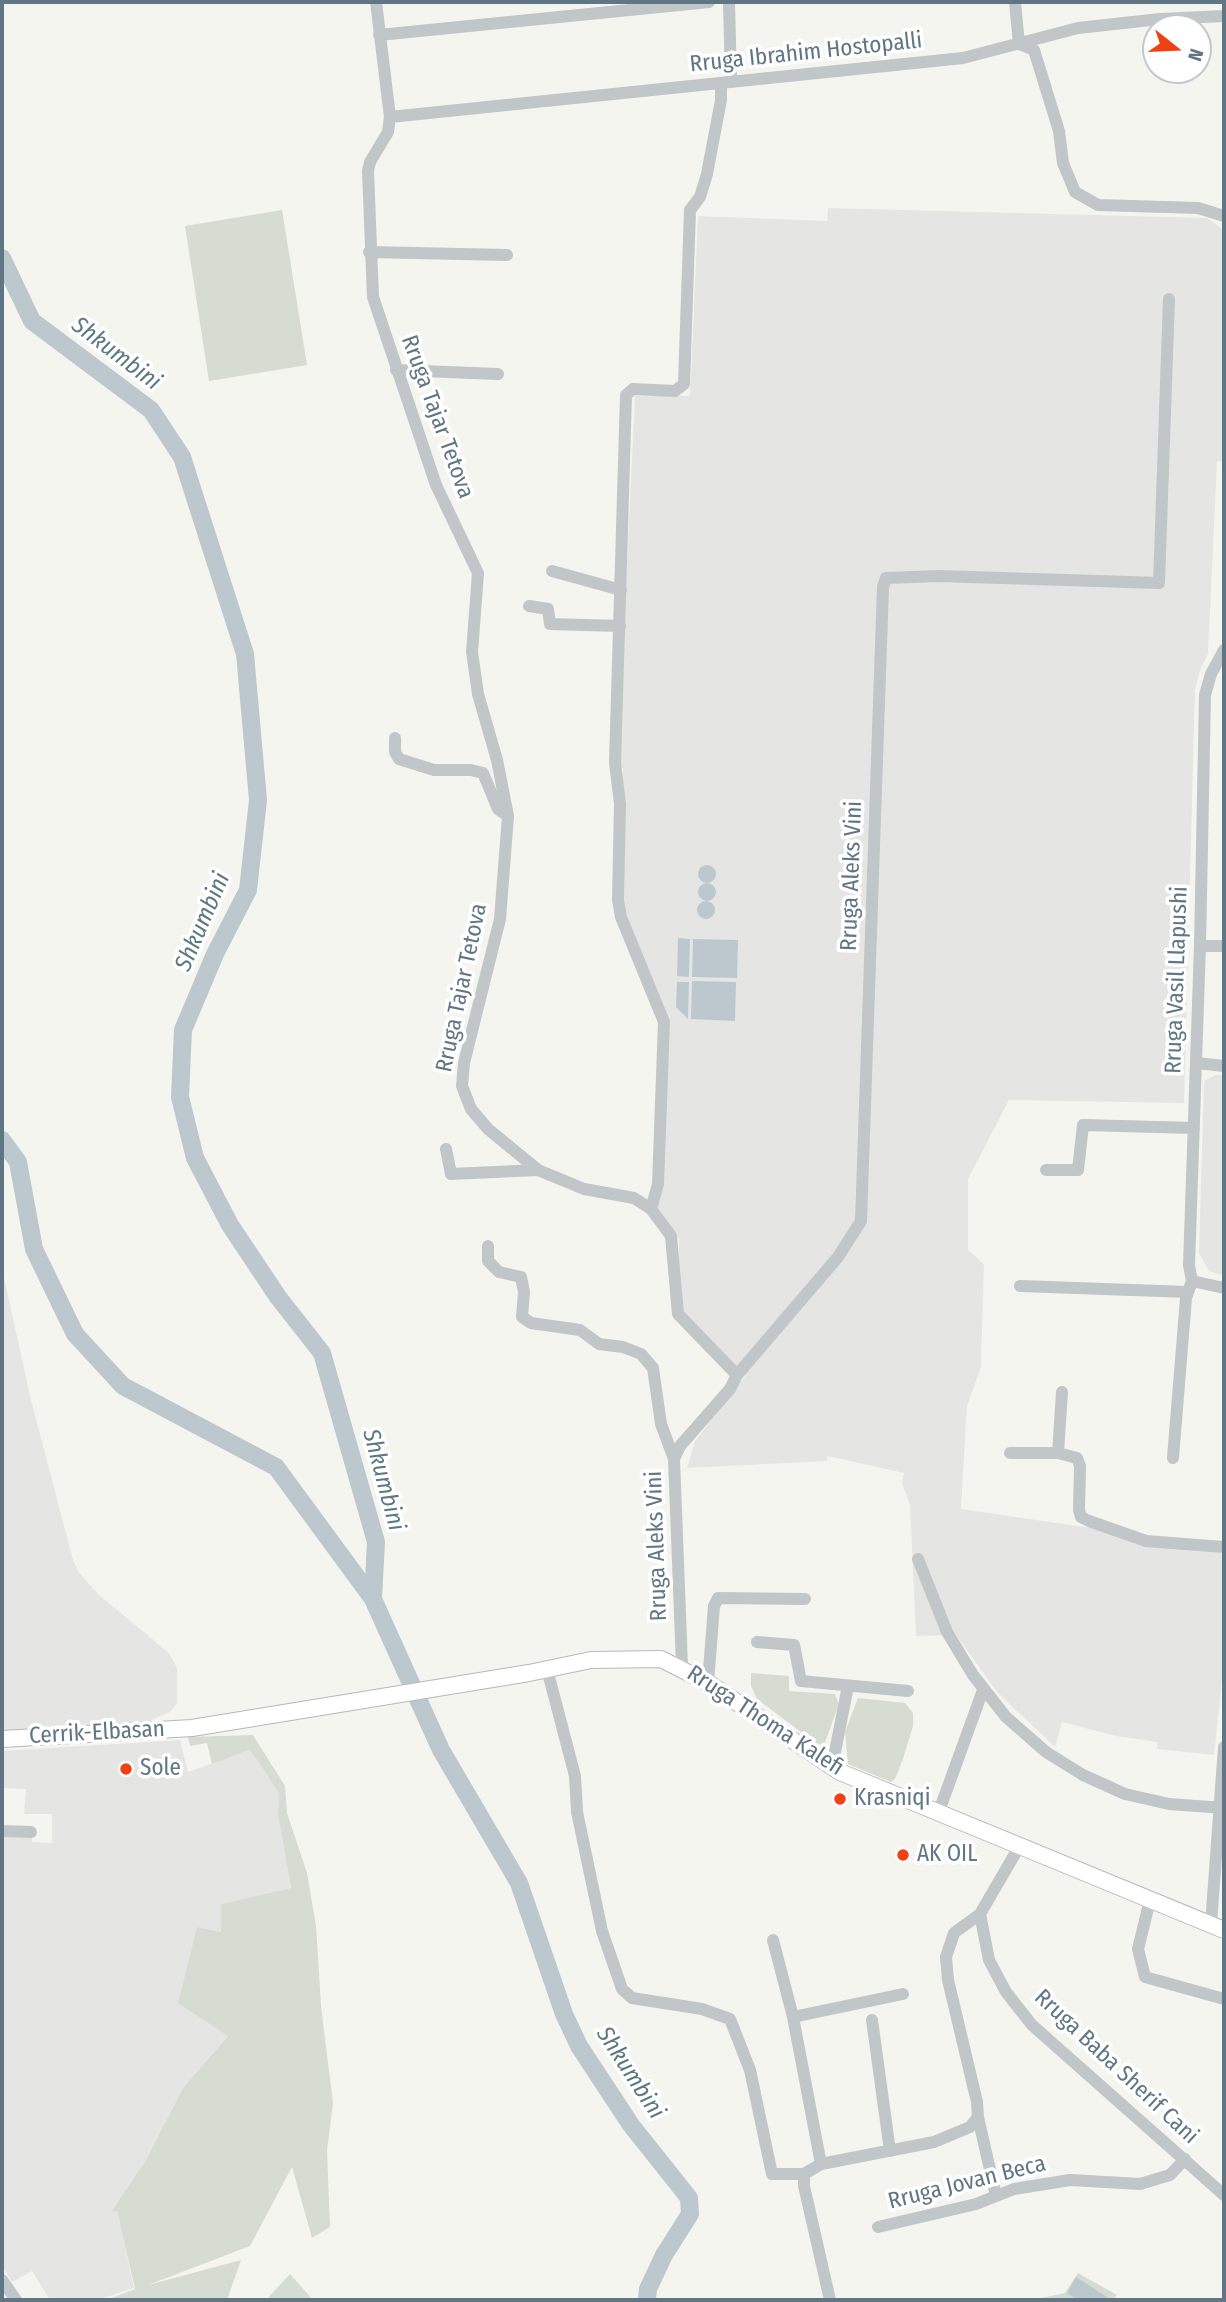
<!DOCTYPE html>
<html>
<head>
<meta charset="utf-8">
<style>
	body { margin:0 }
	#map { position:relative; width:1226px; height:2302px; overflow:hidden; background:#f5f5f0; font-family:"Fira Sans Condensed",sans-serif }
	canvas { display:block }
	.frame { position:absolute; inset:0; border:4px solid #617684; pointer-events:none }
	.north { position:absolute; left:1142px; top:14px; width:70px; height:70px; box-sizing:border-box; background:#fff; border:2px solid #c0c8ce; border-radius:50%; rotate:108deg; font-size:19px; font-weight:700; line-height:28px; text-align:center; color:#617684 }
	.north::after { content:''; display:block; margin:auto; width:24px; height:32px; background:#f14014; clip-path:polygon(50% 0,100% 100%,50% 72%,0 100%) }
</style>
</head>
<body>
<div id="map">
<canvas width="1226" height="2302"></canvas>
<div class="frame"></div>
<div class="north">N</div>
</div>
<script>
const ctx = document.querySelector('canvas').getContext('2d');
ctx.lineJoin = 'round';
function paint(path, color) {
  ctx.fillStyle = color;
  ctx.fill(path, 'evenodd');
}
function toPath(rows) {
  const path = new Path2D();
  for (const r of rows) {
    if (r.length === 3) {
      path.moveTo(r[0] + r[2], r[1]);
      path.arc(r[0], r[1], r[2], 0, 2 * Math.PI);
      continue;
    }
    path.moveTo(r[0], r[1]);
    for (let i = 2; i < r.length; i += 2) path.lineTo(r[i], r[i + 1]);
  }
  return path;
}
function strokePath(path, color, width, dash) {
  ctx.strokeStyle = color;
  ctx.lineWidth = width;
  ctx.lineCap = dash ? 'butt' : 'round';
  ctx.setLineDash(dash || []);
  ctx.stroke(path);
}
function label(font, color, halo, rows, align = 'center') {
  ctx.font = font + ' "Fira Sans Condensed",sans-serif';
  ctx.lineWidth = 7;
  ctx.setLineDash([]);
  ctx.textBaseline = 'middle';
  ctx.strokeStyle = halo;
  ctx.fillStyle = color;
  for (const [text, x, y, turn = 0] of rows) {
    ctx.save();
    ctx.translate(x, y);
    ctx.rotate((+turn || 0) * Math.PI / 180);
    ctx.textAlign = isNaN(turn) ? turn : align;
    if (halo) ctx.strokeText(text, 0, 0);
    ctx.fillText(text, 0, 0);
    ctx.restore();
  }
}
paint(toPath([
	[828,208,1207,218,1224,230,1224,462,1217,461,1208,654,1200,670,1195,690,1184,1103,1009,1100,968,1179,968,1250,984,1264,981,1367,967,1406,961,1509,1098,1529,1134,1540,1134,1544,1224,1553,1224,1663,1214,1755,1157,1749,1157,1742,1116,1736,1062,1722,1055,1747,997,1692,956,1635,916,1636,910,1505,902,1483,904,1473,828,1456,827,1461,687,1468,695,1441,746,1375,679,1312,679,1239,657,1212,665,1024,620,911,623,768,617,767,635,396,690,396,698,216,827,221],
	[1215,1075,1224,1075,1224,1276,1209,1271,1199,1253,1204,1081],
	[2,1268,30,1396,73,1560,80,1574,98,1594,169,1653,177,1668,177,1703,170,1712,138,1726,2,1730],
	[180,1740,188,1772,249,1750,258,1761,279,1794,278,1814,291,1888,221,1904,221,1932,197,1927,228,2036,183,2088,146,2160,112,2211,117,2211,134,2288,98,2300,50,2300,32,2271,12,2282,2,2266,2,1837,32,1838,32,1842,52,1843,52,1814,24,1814,26,1789,2,1788,2,1751]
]), '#e5e6e4');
paint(toPath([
	[282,210,307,365,209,381,185,226],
	[751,1673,789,1676,789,1691,835,1694,839,1704,824,1745,817,1744,757,1699,751,1686],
	[858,1698,905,1703,913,1713,913,1726,903,1759,895,1779,891,1782,848,1764,845,1732],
	[253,1735,285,1786,287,1813,307,1873,316,1926,321,2006,333,2103,327,2150,330,2227,312,2238,292,2167,250,2246,148,2285,241,2260,227,2300,106,2300,135,2289,117,2211,111,2212,146,2160,183,2088,228,2036,178,2003,197,1927,221,1932,221,1904,291,1888,278,1814,279,1794,258,1761,249,1750,212,1764,207,1743,190,1746,188,1737],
	[1078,2273,1117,2295,1113,2300,1032,2300,1065,2293],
	[290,2274,313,2300,266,2300]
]), '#d6dcd1');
paint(toPath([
	[707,874,9],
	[707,892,9],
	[706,910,9],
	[678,938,690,939,689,977,677,976],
	[693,939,738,940,737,978,692,977],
	[692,981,736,982,735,1021,691,1019],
	[677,982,689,982,688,1019,676,1007],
	[1076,2277,1107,2297,1105,2300,1078,2300,1067,2293]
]), '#bcc8cd');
strokePath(toPath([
	[648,2289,653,2300]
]), '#bcc8cd', 2.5);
strokePath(toPath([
	[2,258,32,321,151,410,182,457,245,654,258,800,248,890,215,954,183,1030,180,1097,195,1158,230,1225,278,1297,322,1353,376,1542,373,1599],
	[2,1140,18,1162,34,1249,75,1334,123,1386,276,1467,373,1599,441,1750,519,1883,564,2014,579,2046,631,2125,689,2198,690,2214,664,2255,648,2289,647,2300]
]), '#bcc8cd', 18);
const major = toPath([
	[2,1739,192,1728,529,1673,591,1660,661,1659,708,1683,840,1772,1224,1930]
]);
strokePath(major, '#b4b9bc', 18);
strokePath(toPath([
	[376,2,390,117,388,132,370,162,368,171,373,297,436,485,478,573,472,652,478,694,497,760,508,816,500,919,464,1063,462,1086,471,1109,488,1129,538,1170,584,1189,634,1198,651,1209,671,1236,678,1314,737,1375],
	[729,2,731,82],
	[1015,2,1019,44,1034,50,1059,131,1063,163,1075,192,1098,205,1198,208,1224,216],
	[379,35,709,2],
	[390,117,963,58,1078,28,1160,19,1224,16],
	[369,252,507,255],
	[396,370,498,374],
	[552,571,621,590],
	[529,606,548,609,550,624,620,626],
	[1224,650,1211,674,1205,695,1200,946,1189,1265,1192,1281,1224,1288],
	[395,738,395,752,399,759,434,770,471,770,483,773,498,809,508,816],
	[1200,946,1224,946],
	[1197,1063,1224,1066],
	[446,1149,451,1174,538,1170],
	[1046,1170,1078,1170,1083,1125,1194,1128],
	[651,1209,658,1184,664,1022,621,917,618,900,620,804,615,763,626,395,633,389,675,391,684,384,690,210,700,197,707,174,721,100,721,83],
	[488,1246,488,1261,499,1272,521,1277,524,1292,522,1317,531,1323,580,1330,599,1344,623,1347,641,1354,653,1368,661,1424,674,1459],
	[1020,1286,1188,1292],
	[1010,1453,1058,1453,1077,1458,1080,1466,1079,1510,1081,1517,1089,1521,1146,1541,1224,1547],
	[1058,1453,1062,1392],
	[1173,1458,1186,1298,1192,1281],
	[918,1559,947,1632,973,1675,1006,1717,1046,1752,1083,1775,1125,1794,1169,1804,1224,1808],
	[757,1642,794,1645,801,1681,908,1691],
	[682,1666,674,1459,680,1446,730,1389,737,1375,838,1257,861,1221,883,587,886,578,939,576,1159,583,1169,299],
	[547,1669,575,1776,577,1812,602,1931,622,1989,632,1998,702,2009,730,2019,750,2070,772,2174,804,2174,821,2164,934,2142,970,2127,978,2117,977,2102,948,1980,946,1957,954,1933,980,1914],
	[708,1683,714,1606,718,1598,805,1599],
	[832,1767,848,1686],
	[938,1814,983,1690],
	[2,1831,31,1832],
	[1019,1847,980,1914,989,1960,1006,1992,1032,2025,1224,2195],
	[1150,1900,1138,1949,1145,1977,1224,1999],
	[1211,1924,1224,1747],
	[773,1940,793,2017,821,2164],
	[793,2017,903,1994],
	[872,2020,890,2151],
	[978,2117,996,2196],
	[804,2174,804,2186,830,2300],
	[878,2227,976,2204,1014,2189,1070,2180,1140,2184,1170,2175,1185,2159],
	[2,2280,16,2300]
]), '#c1c6c9', 12);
strokePath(major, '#fff', 16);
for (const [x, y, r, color] of [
	[126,1769,7,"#f14014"],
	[840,1799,7,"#f14014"],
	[903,1855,7,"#f14014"]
]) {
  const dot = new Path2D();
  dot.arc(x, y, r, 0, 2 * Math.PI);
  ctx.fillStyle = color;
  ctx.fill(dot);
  strokePath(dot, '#fff', 2.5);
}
label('23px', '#617684', '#fff', [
	["Rruga Ibrahim Hostopalli",806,53,-6],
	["Rruga Tajar Tetova",437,417,70],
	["Rruga Aleks Vini",852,876,-88],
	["Rruga Vasil Llapushi",1177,980,-88],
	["Rruga Tajar Tetova",462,988,-78],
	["Rruga Aleks Vini",657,1546,-92],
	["Rruga Thoma Kalefi",765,1721,33],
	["Cerrik-Elbasan",97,1733,-3],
	["Rruga Baba Sherif Cani",1116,2067,43],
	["Rruga Jovan Beca",967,2183,-14]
]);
label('23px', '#617684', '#fff', [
	["Sole",140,1769],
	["Krasniqi",854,1799],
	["AK OIL",917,1855]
], 'left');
label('italic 24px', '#5c7982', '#fff', [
	["Shkumbini",116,354,37],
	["Shkumbini",203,922,-67],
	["Shkumbini",383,1480,75],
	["Shkumbini",630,2073,57]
]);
</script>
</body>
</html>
